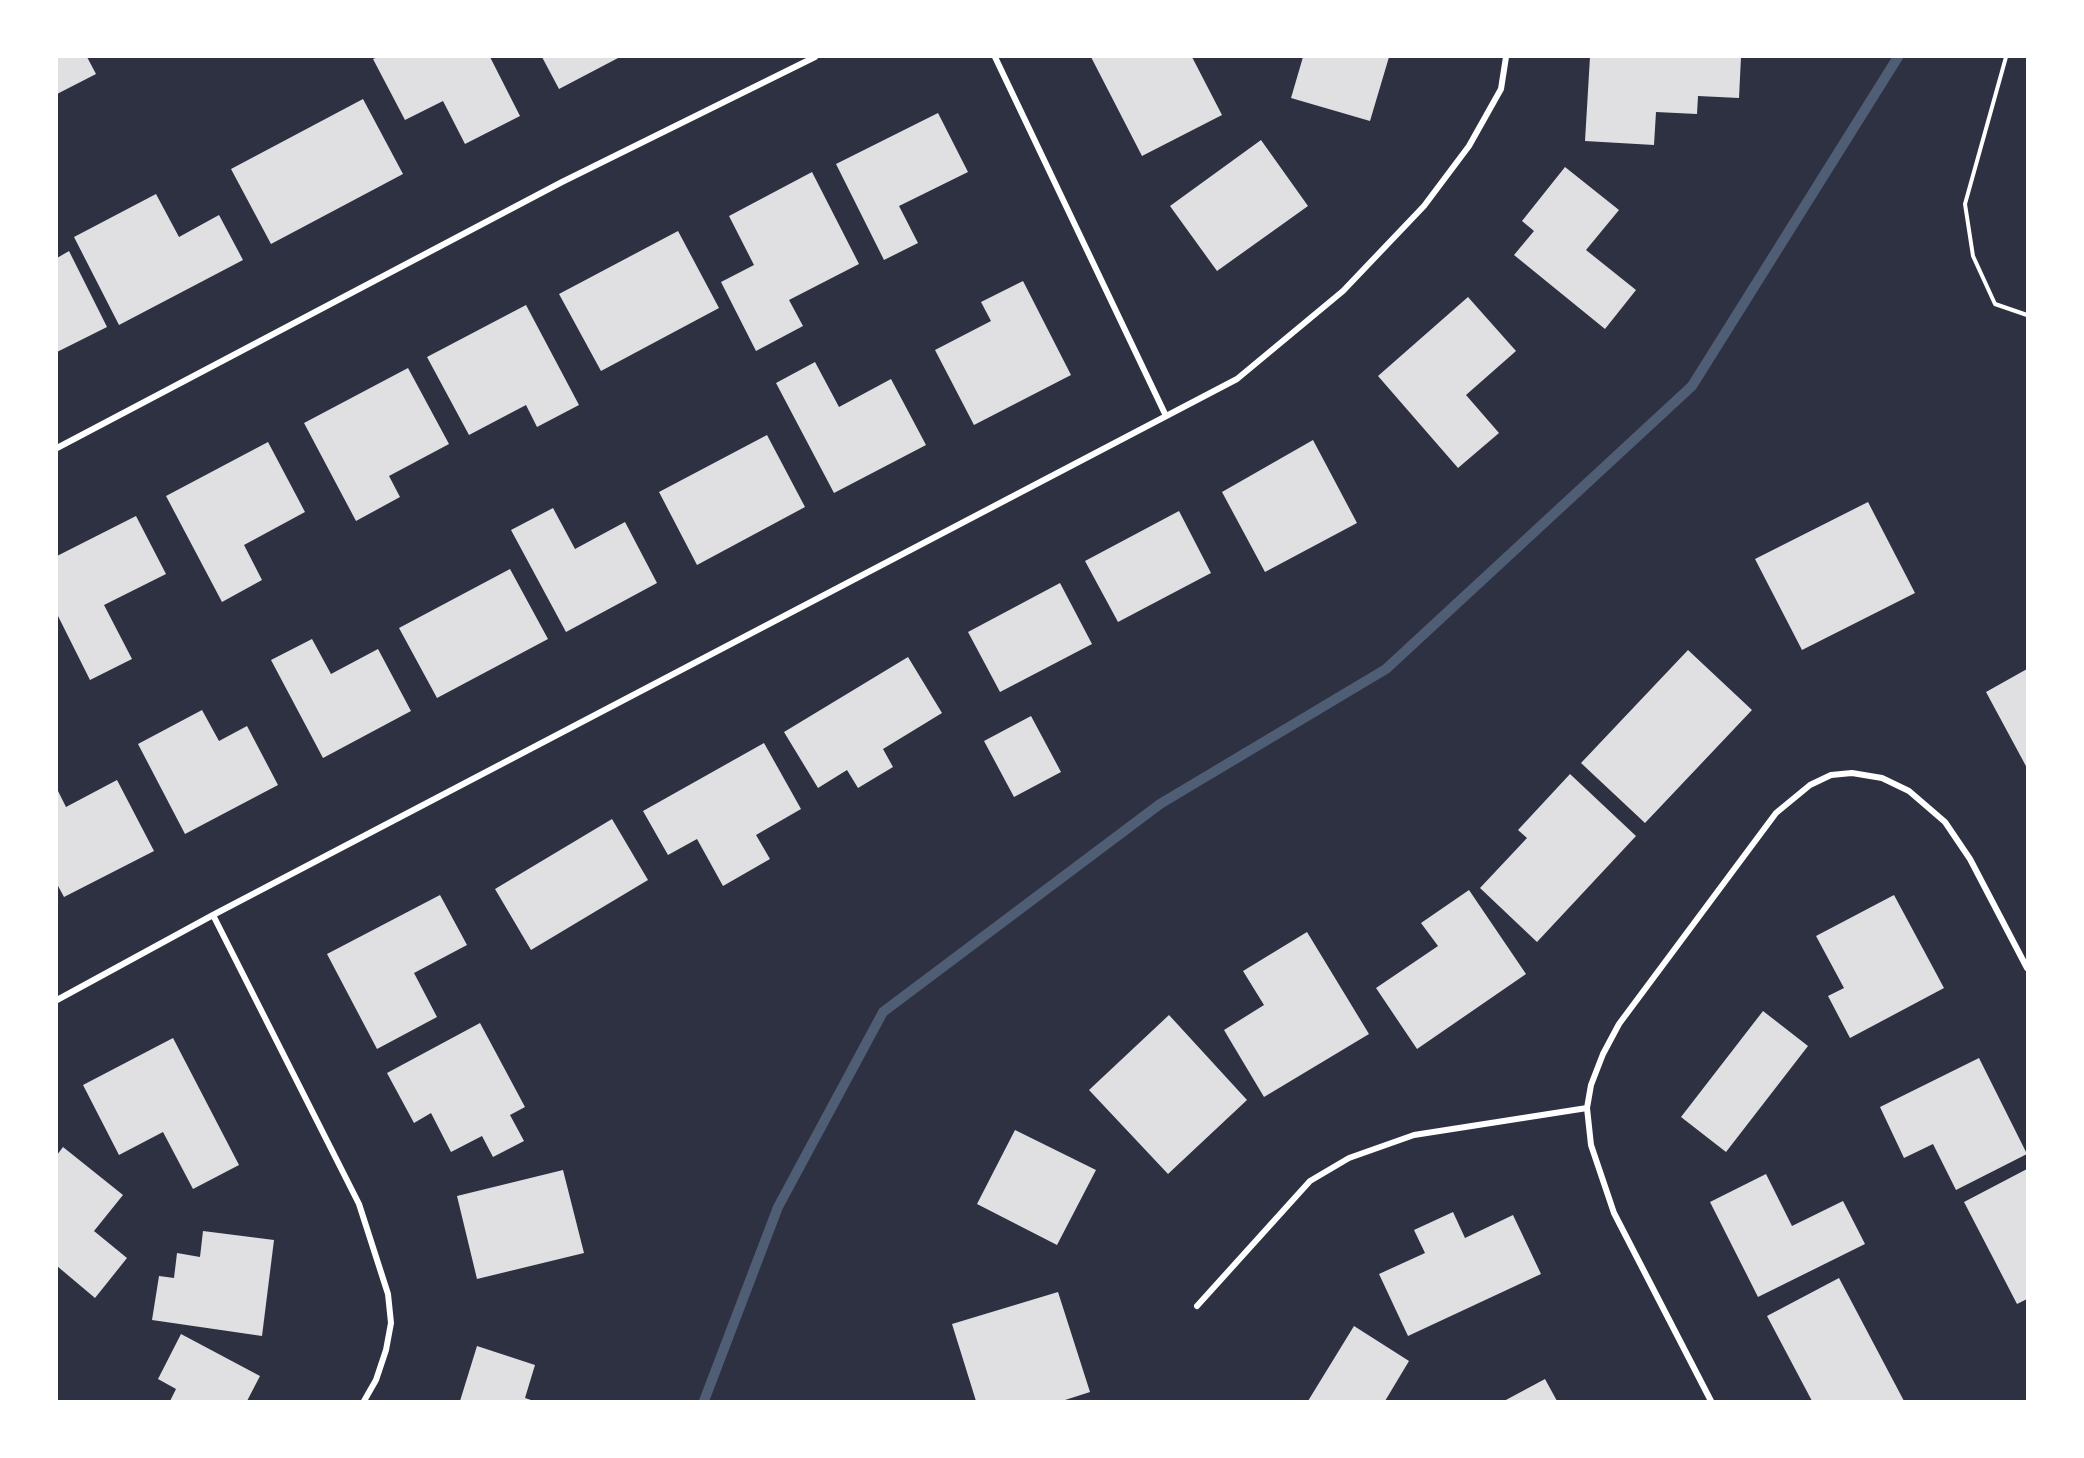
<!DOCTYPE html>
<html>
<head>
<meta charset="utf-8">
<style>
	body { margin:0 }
	#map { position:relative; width:2084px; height:1458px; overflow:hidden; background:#2d3142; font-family:Rubik,sans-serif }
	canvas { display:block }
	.frame { position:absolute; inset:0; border:58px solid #fff; pointer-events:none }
</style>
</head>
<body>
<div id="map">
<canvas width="2084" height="1458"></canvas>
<div class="frame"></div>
</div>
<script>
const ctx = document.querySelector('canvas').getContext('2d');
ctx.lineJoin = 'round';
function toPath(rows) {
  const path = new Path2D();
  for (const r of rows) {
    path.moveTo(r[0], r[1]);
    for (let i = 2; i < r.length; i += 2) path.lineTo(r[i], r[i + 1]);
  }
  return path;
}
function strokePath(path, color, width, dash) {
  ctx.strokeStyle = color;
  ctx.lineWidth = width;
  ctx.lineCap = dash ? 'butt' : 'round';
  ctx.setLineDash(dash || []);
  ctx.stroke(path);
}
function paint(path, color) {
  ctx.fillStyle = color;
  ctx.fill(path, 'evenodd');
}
strokePath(toPath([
	[704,1401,778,1207,883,1012,1160,804,1386,669,1692,386,1898,57]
]), '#4f5d75', 10);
paint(toPath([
	[57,57,87,57,96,74,57,94],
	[378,57,490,57,520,116,465,144,443,101,405,120,373,59],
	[542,57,620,57,559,89],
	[1091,57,1192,57,1222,115,1142,156],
	[1303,57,1389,57,1370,121,1291,98],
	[1590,57,1741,57,1739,98,1698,96,1697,114,1656,112,1654,145,1585,141],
	[363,99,403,174,271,244,231,169],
	[938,113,968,172,899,206,918,243,884,260,836,164],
	[1261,140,1308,206,1217,271,1170,206],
	[1565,167,1619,210,1586,250,1636,290,1605,329,1514,255,1534,231,1522,221],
	[812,172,859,264,789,300,803,326,756,351,721,282,754,265,729,216],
	[156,194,179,237,219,215,243,260,119,325,74,237],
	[678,231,719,308,601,371,559,294],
	[69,251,107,327,57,352,57,258],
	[1023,281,1071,375,974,425,935,350,991,321,981,302],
	[1468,297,1516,351,1466,395,1499,433,1458,468,1378,376],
	[526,305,579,405,537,427,526,405,469,435,427,357],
	[815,362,839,407,891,379,926,445,834,493,776,383],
	[408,368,449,444,389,476,400,497,356,521,304,423],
	[767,435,805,507,697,565,659,492],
	[1313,440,1357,523,1265,572,1222,492],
	[268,442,305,512,244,545,262,580,222,602,166,496],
	[1868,502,1915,593,1802,650,1755,559],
	[553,508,575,549,625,522,657,583,566,632,511,530],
	[1179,511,1211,573,1118,622,1085,561],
	[136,516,166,574,104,605,132,659,90,680,57,614,57,556],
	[510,569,548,639,437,698,399,628],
	[1060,583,1092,644,1000,692,968,632],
	[312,639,331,674,378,649,411,711,323,758,271,660],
	[1688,650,1752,710,1645,823,1581,763],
	[908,657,942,713,883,749,893,767,858,788,847,770,818,788,784,732],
	[2027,669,2027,768,1986,692],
	[202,710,219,741,247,726,278,785,185,834,138,744],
	[1031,716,1061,772,1014,797,984,741],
	[764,743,801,809,756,835,770,859,723,886,697,839,668,855,643,811],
	[1570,774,1636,836,1537,942,1480,888,1527,838,1518,830],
	[117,780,154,851,64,897,57,884,57,789,66,807],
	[612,819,648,880,531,950,495,889],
	[1469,890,1526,974,1417,1049,1376,988,1438,946,1421,923],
	[440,895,467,945,414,973,437,1017,377,1049,327,954],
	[1894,895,1944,988,1850,1038,1828,996,1844,988,1816,936],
	[1307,932,1369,1034,1264,1097,1224,1030,1264,1005,1243,971],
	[1763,1011,1808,1046,1726,1152,1681,1117],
	[1169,1015,1247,1100,1168,1174,1089,1090],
	[480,1023,525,1107,510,1115,524,1141,493,1157,482,1136,451,1152,431,1113,414,1123,387,1073],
	[173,1038,239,1165,193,1189,163,1132,119,1155,83,1085],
	[1979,1058,2027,1154,1956,1190,1933,1144,1904,1158,1880,1107],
	[1015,1130,1096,1170,1057,1245,977,1204],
	[63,1147,123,1195,94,1231,127,1258,95,1298,57,1266,57,1155],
	[2027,1169,2027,1299,2017,1304,1964,1202],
	[563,1170,584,1253,477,1279,457,1196],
	[1766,1174,1792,1226,1843,1201,1865,1244,1758,1297,1710,1202],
	[1453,1212,1465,1238,1513,1215,1541,1274,1408,1336,1379,1274,1425,1253,1414,1230],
	[203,1231,274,1240,262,1336,152,1320,159,1276,174,1278,177,1253,200,1257],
	[1839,1278,1904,1401,1812,1401,1767,1316],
	[1058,1292,1090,1392,1062,1401,976,1401,952,1324],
	[1354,1326,1409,1361,1385,1401,1308,1401],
	[181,1334,260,1376,247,1401,170,1401,176,1389,158,1379],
	[477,1346,535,1365,525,1398,534,1401,460,1401],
	[1545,1379,1557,1401,1504,1401]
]), '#e0e0e3');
strokePath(toPath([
	[2006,57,1965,204,1973,256,1995,304,2027,315]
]), '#fff', 4);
strokePath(toPath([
	[995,57,1166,416],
	[57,448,562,182,815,57],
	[213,915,359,1204,388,1294,391,1323,386,1350,376,1380,364,1401],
	[57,1000,213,915,1237,379,1343,291,1424,206,1469,146,1501,89,1506,57],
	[1197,1306,1310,1181,1349,1158,1414,1135,1587,1108],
	[1711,1401,1614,1213,1591,1145,1587,1108,1591,1085,1603,1054,1619,1024,1776,813,1810,785,1831,775,1852,773,1882,778,1909,791,1945,822,1970,859,2027,968]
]), '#fff', 6);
</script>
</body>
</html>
